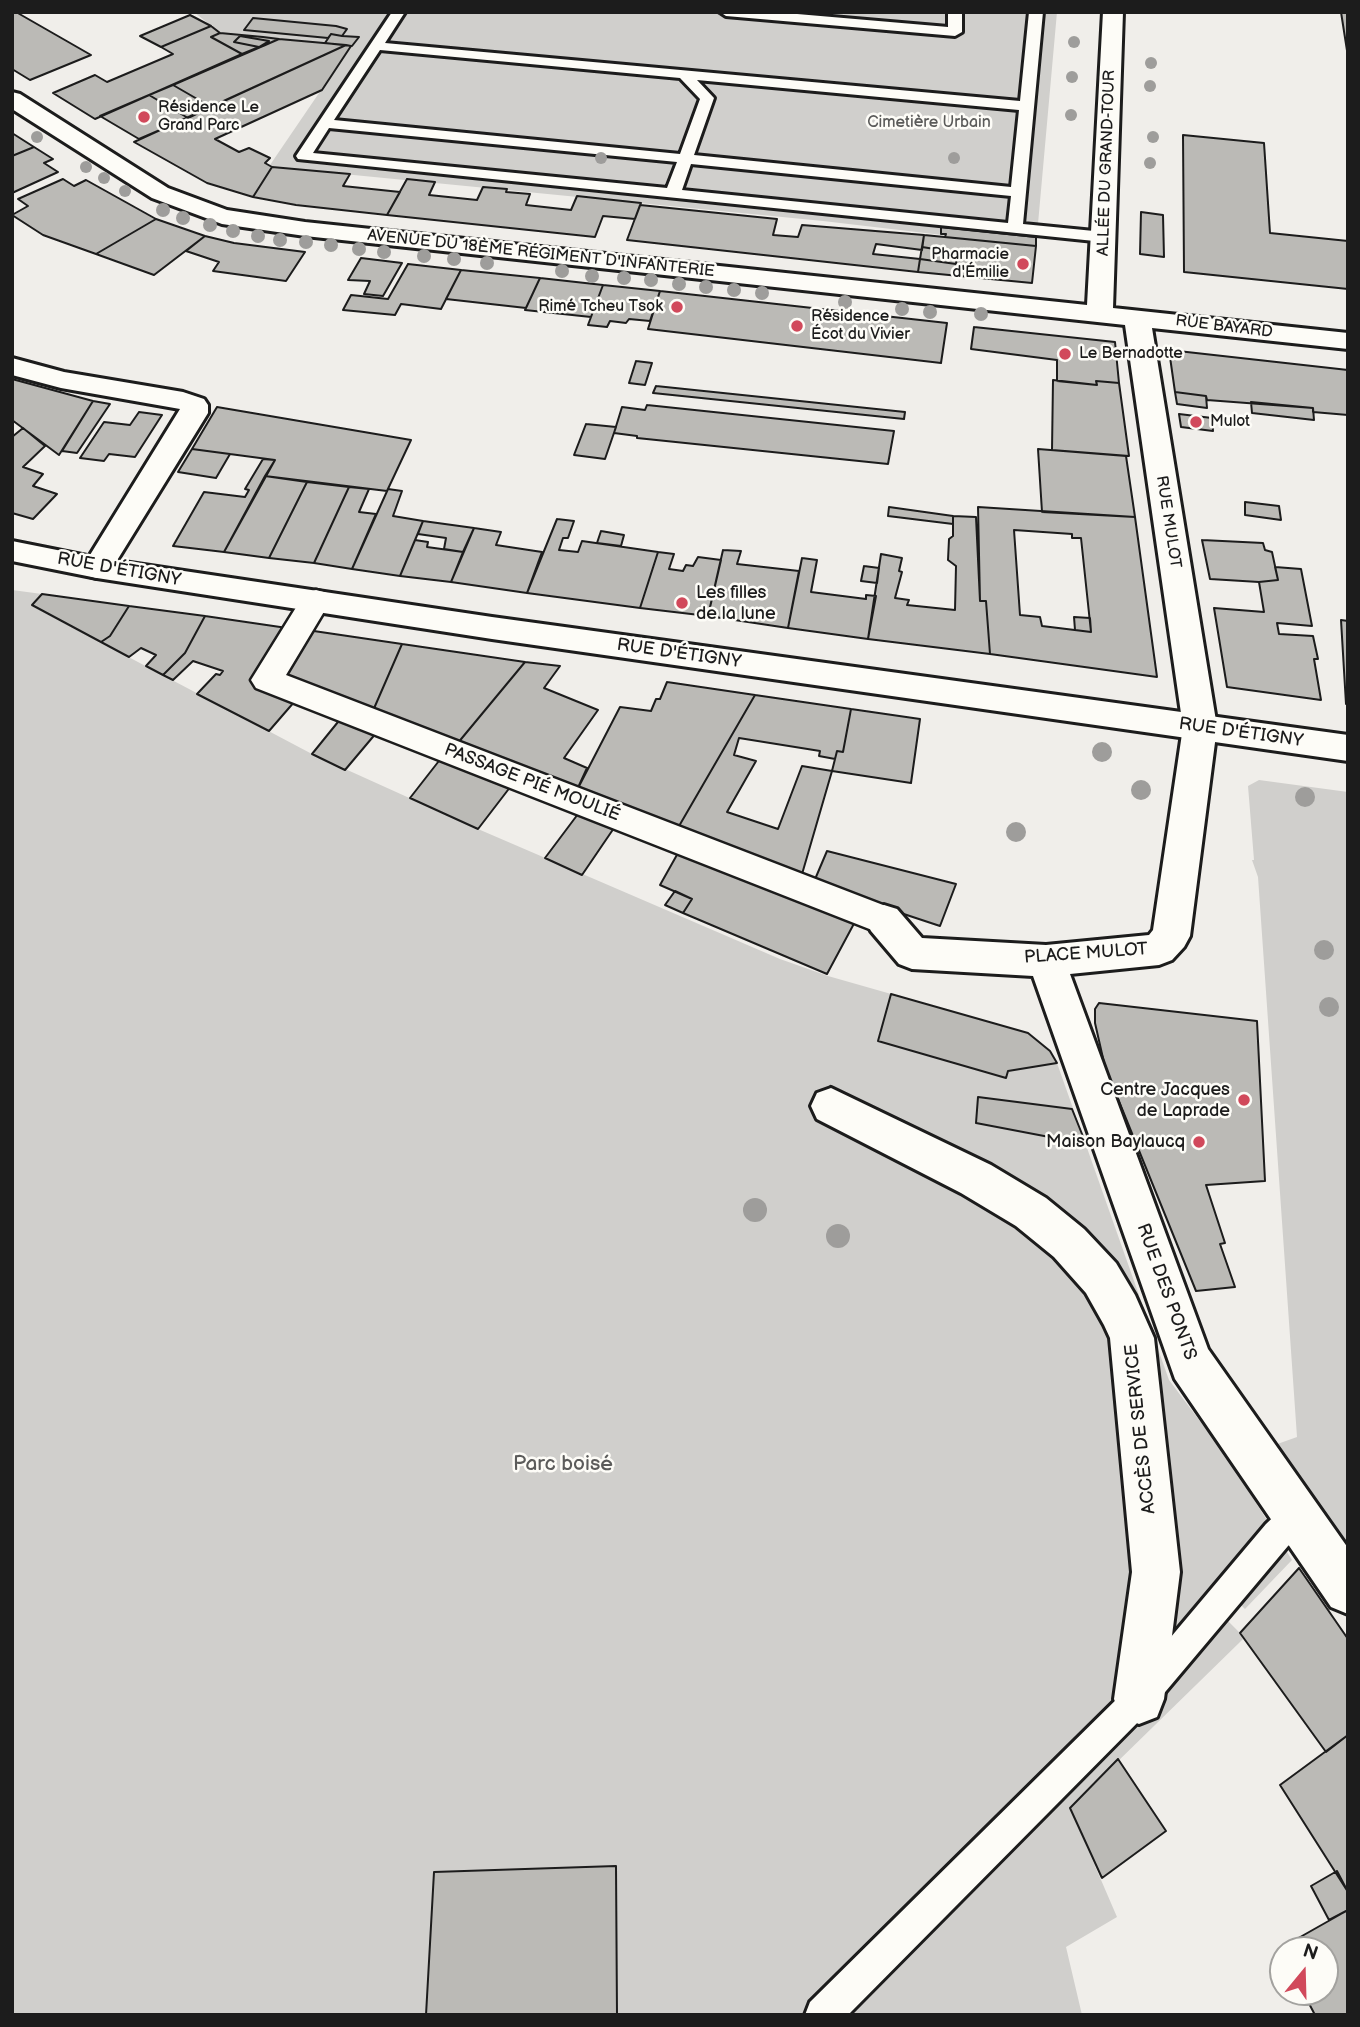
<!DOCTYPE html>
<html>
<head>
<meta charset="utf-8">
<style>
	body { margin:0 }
	#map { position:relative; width:1360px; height:2027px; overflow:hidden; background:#f0eeea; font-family:"Balsamiq Sans",sans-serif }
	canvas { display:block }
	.frame { position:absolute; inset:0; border:14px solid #1c1c1c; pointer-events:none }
	.north { position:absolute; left:1269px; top:1936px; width:70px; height:70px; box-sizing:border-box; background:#fdfcf7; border:2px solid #a3a29f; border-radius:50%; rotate:19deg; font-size:19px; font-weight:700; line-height:28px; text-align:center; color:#1c1c1c }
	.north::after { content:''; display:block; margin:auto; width:24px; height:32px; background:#d1495b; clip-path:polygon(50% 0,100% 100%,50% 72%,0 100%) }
</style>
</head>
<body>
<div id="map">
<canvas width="1360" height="2027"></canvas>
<div class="frame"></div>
<div class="north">N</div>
</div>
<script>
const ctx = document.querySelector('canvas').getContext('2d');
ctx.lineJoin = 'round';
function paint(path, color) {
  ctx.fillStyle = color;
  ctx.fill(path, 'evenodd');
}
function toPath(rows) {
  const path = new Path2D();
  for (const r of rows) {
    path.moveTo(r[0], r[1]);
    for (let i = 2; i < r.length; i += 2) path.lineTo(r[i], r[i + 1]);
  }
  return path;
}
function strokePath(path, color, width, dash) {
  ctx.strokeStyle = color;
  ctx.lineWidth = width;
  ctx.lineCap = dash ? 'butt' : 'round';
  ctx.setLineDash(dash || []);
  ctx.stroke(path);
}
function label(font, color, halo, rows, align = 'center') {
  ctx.font = font + ' "Balsamiq Sans",sans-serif';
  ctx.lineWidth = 5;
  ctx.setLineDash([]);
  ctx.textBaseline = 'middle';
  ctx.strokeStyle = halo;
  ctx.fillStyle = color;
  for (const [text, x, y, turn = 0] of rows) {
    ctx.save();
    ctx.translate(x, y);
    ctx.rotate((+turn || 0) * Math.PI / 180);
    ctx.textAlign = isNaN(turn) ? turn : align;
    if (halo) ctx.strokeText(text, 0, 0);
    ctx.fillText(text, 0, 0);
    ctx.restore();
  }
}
paint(toPath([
	[194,12,1057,12,1036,246,823,221,272,167,270,165,351,46,220,33],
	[12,590,42,594,32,606,312,754,478,829,780,959,828,976,1028,1033,1050,1051,1057,1063,1169,1380,1227,1457,1292,1560,1245,1609,1239,1603,1225,1618,1240,1633,1243,1639,1239,1643,1070,1808,1117,1917,1066,1947,1082,2015,12,2015],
	[1259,780,1348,792,1348,1558,1269,1447,1297,1437,1258,877,1252,860,1254,860,1248,786]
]), '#d0cfcc');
const building = toPath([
	[12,12,16,12,91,55,30,80,12,69,12,12],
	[1341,12,1348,12,1348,57,1341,12],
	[190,15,211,26,161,47,140,36,190,15],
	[253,18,336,26,347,29,342,36,331,34,328,38,244,30,253,18],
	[211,26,220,33,211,37,242,54,95,119,53,93,95,75,107,82,173,54,161,47,211,26],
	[220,33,263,37,279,39,263,46,269,41,240,36,234,42,259,47,242,54,211,37,220,33],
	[331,34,342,36,359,37,352,46,325,43,331,34],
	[240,36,269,41,259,47,234,42,240,36],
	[279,39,346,45,211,107,173,85,279,39],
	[346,45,351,46,322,90,215,139,239,152,249,148,270,158,265,163,272,167,253,197,207,183,134,142,346,45],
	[173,85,211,107,188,118,149,95,173,85],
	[149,95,188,118,139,139,100,116,149,95],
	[12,133,34,147,12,156,12,133],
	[1183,135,1264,143,1270,233,1348,241,1348,289,1184,272,1183,135],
	[34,147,53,159,44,163,58,172,12,193,12,156,34,147],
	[272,167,350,174,343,186,400,192,387,215,296,205,253,197,272,167],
	[63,179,74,186,86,180,156,219,96,254,43,235,12,215,28,206,18,199,63,179],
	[407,179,435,182,429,195,477,200,483,187,507,189,506,192,530,194,526,205,571,210,577,196,641,203,635,219,603,216,595,237,387,215,407,179],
	[640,205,777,219,773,235,798,237,802,225,924,235,922,250,876,244,873,254,920,259,918,272,627,240,640,205],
	[1141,212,1163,215,1164,257,1140,254,1141,212],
	[156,219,205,236,154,275,96,254,156,219],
	[941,227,1036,237,1036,246,945,237,946,234,941,234,941,227],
	[924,235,1036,246,1032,283,918,272,920,259,956,264,957,256,940,254,941,250,922,247,924,235],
	[205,236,234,243,305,252,286,281,213,271,219,262,186,251,205,236],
	[922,247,941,250,940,254,957,256,956,264,920,259,922,247],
	[361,258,402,263,383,296,364,294,370,281,348,280,361,258],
	[408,264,461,270,441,309,401,304,395,315,343,310,351,295,388,299,408,264],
	[461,270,540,278,526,308,446,299,461,270],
	[540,278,603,285,591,317,525,310,540,278],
	[603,285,660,291,650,321,629,319,626,323,610,321,607,327,588,325,603,285],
	[660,291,947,323,941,363,648,329,660,291],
	[974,327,1115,342,1119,383,1096,381,1097,385,1057,381,1057,360,971,349,974,327],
	[1169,350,1348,370,1348,415,1313,412,1313,408,1207,400,1206,396,1175,392,1169,350],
	[636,361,652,363,645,385,629,383,636,361],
	[12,379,93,401,59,455,12,420,12,379],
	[1053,380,1097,385,1096,381,1119,383,1129,456,1052,450,1053,380],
	[656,386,905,412,904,419,653,393,656,386],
	[1175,392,1206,396,1207,408,1177,404,1175,392],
	[93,401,110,404,77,453,62,451,93,401],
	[1251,402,1313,408,1314,420,1252,413,1251,402],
	[647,405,894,431,888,464,637,438,637,436,614,433,622,407,645,410,647,405],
	[217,407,411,440,387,491,265,476,275,460,192,449,217,407],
	[139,412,162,415,135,457,109,454,104,461,80,458,104,422,130,425,139,412],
	[1179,414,1212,418,1213,431,1181,427,1179,414],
	[586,424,616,427,605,459,574,455,586,424],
	[23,428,45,446,23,467,43,474,33,486,57,494,33,519,12,513,12,437,23,428],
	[192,449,230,454,216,478,178,472,192,449],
	[1038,449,1126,456,1135,517,1042,512,1038,449],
	[263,459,275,460,224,552,173,546,204,492,245,497,249,490,245,489,263,459],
	[265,476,307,482,269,558,224,552,265,476],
	[307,482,349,487,314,563,269,558,307,482],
	[349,487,369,489,359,512,376,514,352,569,314,563,349,487],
	[388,489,402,491,393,516,423,521,400,576,352,569,388,489],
	[1245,502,1279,506,1281,520,1245,515,1245,502],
	[889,507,953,516,953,524,888,516,889,507],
	[978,507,1135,517,1157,677,990,654,986,601,980,601,978,507],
	[1014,530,1072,534,1072,538,1081,538,1091,632,1042,626,1040,617,1020,615,1014,530],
	[953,516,976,517,980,601,986,601,990,654,868,639,881,554,902,558,899,571,902,572,895,598,909,600,907,605,955,610,956,566,948,560,949,539,953,536,953,516],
	[557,519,574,521,568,538,563,538,559,550,578,552,582,541,658,552,640,608,527,593,557,519],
	[423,521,474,528,463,552,444,549,446,538,418,534,423,521],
	[474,528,501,532,496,545,542,552,527,593,451,582,474,528],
	[601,531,624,535,621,546,597,543,601,531],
	[415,540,428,542,427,547,463,552,451,582,400,576,415,540],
	[1202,540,1263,543,1265,550,1272,552,1278,580,1259,582,1210,579,1202,540],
	[723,550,741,551,737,564,799,571,788,628,708,616,723,550],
	[658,552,674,554,669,569,683,571,686,565,693,566,698,557,721,560,708,616,640,608,658,552],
	[802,558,817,560,811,592,866,599,866,595,876,596,868,639,788,628,802,558],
	[864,566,879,568,877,583,861,581,864,566],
	[1275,567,1301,569,1312,626,1277,623,1279,634,1313,636,1318,659,1314,659,1321,700,1227,687,1214,608,1264,612,1259,582,1278,580,1275,567],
	[42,594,129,606,110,636,101,642,32,605,42,594],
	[129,606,205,616,185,653,163,675,146,666,156,655,141,648,129,657,101,642,110,636,129,606],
	[205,616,287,628,253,685,295,701,269,731,197,694,216,674,220,675,223,671,193,661,173,680,163,675,185,653,205,616],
	[1074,617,1090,618,1091,632,1075,630,1074,617],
	[1341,620,1348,621,1348,704,1346,704,1341,620],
	[307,630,402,644,372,713,280,677,307,630],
	[402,644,525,662,457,744,372,713,402,644],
	[525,662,560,666,544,688,598,710,564,758,587,768,576,792,457,744,525,662],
	[667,682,755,695,675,833,576,792,620,707,651,711,656,699,660,699,667,682],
	[755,695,851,709,843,752,837,751,835,759,819,756,820,751,739,738,734,755,756,761,727,812,778,829,802,766,832,771,800,881,675,833,755,695],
	[851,709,920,719,911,783,832,771,837,751,843,752,851,709],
	[342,717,377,732,345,770,312,754,342,717],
	[442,757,511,786,478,829,410,798,442,757],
	[578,814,614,828,582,875,545,858,578,814],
	[827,851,956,884,940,926,813,884,827,851],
	[678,853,857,918,827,974,683,913,692,899,660,885,678,853],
	[675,891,692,899,683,913,665,905,675,891],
	[891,994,1028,1033,1050,1051,1057,1063,1008,1071,1006,1078,878,1041,891,994],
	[1099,1003,1257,1021,1265,1181,1206,1185,1225,1243,1220,1244,1235,1287,1196,1291,1105,1067,1095,1023,1095,1009,1099,1003],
	[978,1097,1072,1109,1086,1144,976,1123,978,1097],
	[1299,1568,1348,1639,1348,1735,1326,1752,1240,1633,1299,1568],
	[1348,1735,1348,1892,1280,1785,1348,1735],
	[1118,1759,1166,1831,1102,1878,1070,1808,1118,1759],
	[616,1866,617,2015,426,2015,434,1872,616,1866],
	[1337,1871,1348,1892,1348,1910,1329,1920,1311,1886,1337,1871],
	[1348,1910,1348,2015,1315,2015,1303,1992,1325,1992,1325,1950,1283,1950,1283,1956,1279,1949,1348,1910]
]);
paint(building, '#bbbab6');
strokePath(building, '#1c1c1c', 2);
const service = toPath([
	[392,12,405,12,385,43,1020,101,1029,12,1043,12,1023,224,1104,232,1112,237,1104,242,298,159,296,156,392,12],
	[380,50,680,78,700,99,680,154,334,120,380,50],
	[697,80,1019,110,1011,187,694,155,714,98,697,80],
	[329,128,677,162,667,188,313,153,329,128],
	[691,164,1011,196,1008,223,682,190,691,164],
	[720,12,774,12,948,27,948,12,962,12,962,32,955,36,726,16,720,12],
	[1297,1501,1308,1505,1312,1516,1308,1527,1288,1546,1150,1710,848,2015,805,2015,810,2002,1128,1688,1266,1524,1286,1505,1297,1501]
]);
const pedestrian = toPath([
	[316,590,327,593,331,600,286,675,896,910,902,920,896,930,884,934,872,930,256,688,251,680,256,672,305,593,316,590]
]);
const minor = toPath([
	[1103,12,1123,12,1113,308,1348,333,1348,349,1152,328,1217,727,1190,936,1184,947,1172,960,1159,965,1070,974,1208,1349,1348,1548,1348,1614,1331,1607,1175,1379,1033,976,912,969,899,964,871,931,866,920,871,909,884,905,897,909,922,938,1046,945,1149,935,1153,930,1183,727,1125,325,305,236,222,224,152,198,12,109,12,92,20,94,168,188,227,210,305,222,1087,305,1103,12],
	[12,358,64,372,183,392,204,399,208,405,208,413,108,575,97,578,86,575,82,568,180,409,61,388,12,375,12,358],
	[831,1088,991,1165,1046,1198,1084,1229,1116,1263,1135,1295,1154,1338,1180,1572,1164,1699,1157,1717,1139,1724,1121,1717,1114,1699,1132,1572,1110,1338,1104,1325,1086,1293,1054,1257,1016,1226,961,1193,817,1119,811,1106,817,1093,831,1088]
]);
const tertiary = toPath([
	[12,541,97,558,492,617,1348,735,1348,761,492,639,97,578,12,561,12,541]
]);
strokePath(service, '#1c1c1c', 6);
strokePath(pedestrian, '#1c1c1c', 5);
strokePath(minor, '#1c1c1c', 6);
strokePath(tertiary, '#1c1c1c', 6);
paint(service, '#fdfcf7');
paint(pedestrian, '#fdfcf7');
paint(minor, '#fdfcf7');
paint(tertiary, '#fdfcf7');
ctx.fillStyle = '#9e9d9b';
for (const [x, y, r] of [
	[1074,42,6],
	[1151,63,6],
	[1072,77,6],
	[1150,86,6],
	[1071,115,6],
	[37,137,6],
	[1153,137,6],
	[601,158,6],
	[954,158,6],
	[1150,163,6],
	[86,167,6],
	[104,178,6],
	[125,191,6],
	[163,210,7],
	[183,218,7],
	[210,225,7],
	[233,231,7],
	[258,236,7],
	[280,240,7],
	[306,242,7],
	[331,245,7],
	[359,249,7],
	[384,252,7],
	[424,256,7],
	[454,259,7],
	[487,263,7],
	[562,271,7],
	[592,276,7],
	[624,278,7],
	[651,280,7],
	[679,284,7],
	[706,287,7],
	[734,290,7],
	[762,293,7],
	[845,302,7],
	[902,309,7],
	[930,312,7],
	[981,314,7],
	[1102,752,10],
	[1141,790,10],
	[1305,797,10],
	[1016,832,10],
	[1324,950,10],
	[1329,1007,10],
	[755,1210,12],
	[838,1236,12]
]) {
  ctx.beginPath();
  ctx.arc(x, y, r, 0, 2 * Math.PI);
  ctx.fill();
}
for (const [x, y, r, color] of [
	[144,117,7,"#d1495b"],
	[1023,264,7,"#d1495b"],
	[677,307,7,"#d1495b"],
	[797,326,7,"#d1495b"],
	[1065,354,7,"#d1495b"],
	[1196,422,7,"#d1495b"],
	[682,603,7,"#d1495b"],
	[1244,1100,7,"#d1495b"],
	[1199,1142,7,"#d1495b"]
]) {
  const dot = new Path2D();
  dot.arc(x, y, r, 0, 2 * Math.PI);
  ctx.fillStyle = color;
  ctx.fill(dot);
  strokePath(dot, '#fdfcf7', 2.5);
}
label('16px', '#1c1c1c', '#fdfcf7', [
	["Résidence Le",158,108],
	["Grand Parc",158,126],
	["Pharmacie",1009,255,"right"],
	["d'Émilie",1009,273,"right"],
	["Rimé Tcheu Tsok",663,307,"right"],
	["Résidence",811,317],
	["Écot du Vivier",811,335],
	["Le Bernadotte",1079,354],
	["Mulot",1210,422]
], 'left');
label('16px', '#5b5b5a', '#fdfcf7', [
	["Cimetière Urbain",929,123]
]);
label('16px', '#1c1c1c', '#fdfcf7', [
	["ALLÉE DU GRAND-TOUR",1107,163,-88],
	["AVENUE DU 18ÈME RÉGIMENT D'INFANTERIE",541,254,6],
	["RUE BAYARD",1224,327,7],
	["RUE MULOT",1168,522,81]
]);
label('18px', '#1c1c1c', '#fdfcf7', [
	["RUE D'ÉTIGNY",119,570,10],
	["RUE D'ÉTIGNY",679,654,8],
	["RUE D'ÉTIGNY",1241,733,8],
	["PASSAGE PIÉ MOULIÉ",532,783,21],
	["PLACE MULOT",1086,954,-4],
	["RUE DES PONTS",1166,1292,70],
	["ACCÈS DE SERVICE",1141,1429,-96]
]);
label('18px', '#1c1c1c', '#fdfcf7', [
	["Les filles",696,593,"left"],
	["de la lune",696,614,"left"],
	["Centre Jacques",1230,1090],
	["de Laprade",1230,1111],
	["Maison Baylaucq",1185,1142]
], 'right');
label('21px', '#5b5b5a', '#fdfcf7', [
	["Parc boisé",563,1465]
]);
</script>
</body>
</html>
